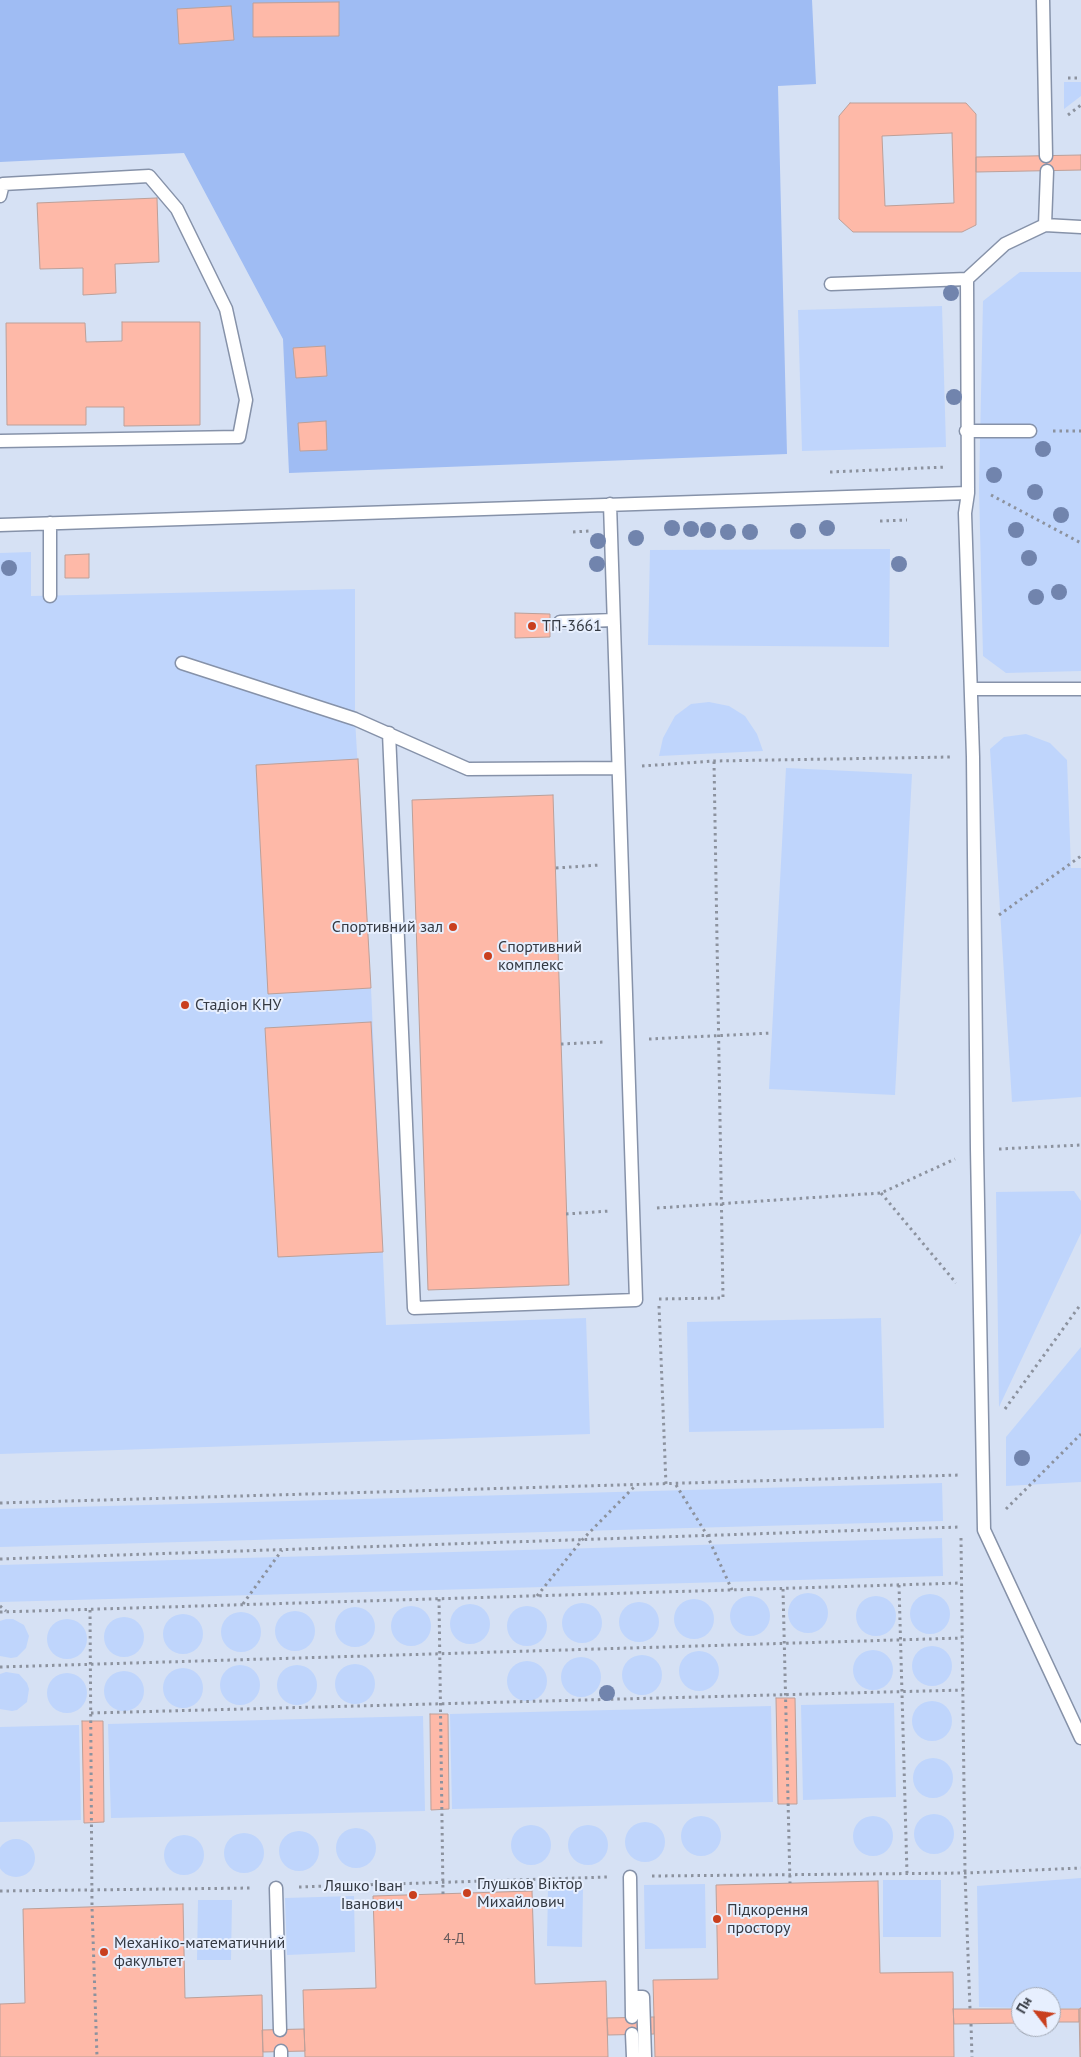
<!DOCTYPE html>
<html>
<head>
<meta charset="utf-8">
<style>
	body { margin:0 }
	#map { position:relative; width:1081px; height:2057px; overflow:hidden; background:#e7effe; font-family:"PT Sans",sans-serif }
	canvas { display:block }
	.north { position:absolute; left:1011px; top:1987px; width:50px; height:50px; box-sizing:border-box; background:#e7effe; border:1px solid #a0a7b3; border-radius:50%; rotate:300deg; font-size:14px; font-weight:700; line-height:20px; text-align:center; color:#353a43 }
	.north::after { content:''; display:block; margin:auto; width:18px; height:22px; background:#c93f1e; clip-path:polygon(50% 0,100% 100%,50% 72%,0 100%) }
</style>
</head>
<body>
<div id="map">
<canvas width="1081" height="2057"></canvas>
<div class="north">Пн</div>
</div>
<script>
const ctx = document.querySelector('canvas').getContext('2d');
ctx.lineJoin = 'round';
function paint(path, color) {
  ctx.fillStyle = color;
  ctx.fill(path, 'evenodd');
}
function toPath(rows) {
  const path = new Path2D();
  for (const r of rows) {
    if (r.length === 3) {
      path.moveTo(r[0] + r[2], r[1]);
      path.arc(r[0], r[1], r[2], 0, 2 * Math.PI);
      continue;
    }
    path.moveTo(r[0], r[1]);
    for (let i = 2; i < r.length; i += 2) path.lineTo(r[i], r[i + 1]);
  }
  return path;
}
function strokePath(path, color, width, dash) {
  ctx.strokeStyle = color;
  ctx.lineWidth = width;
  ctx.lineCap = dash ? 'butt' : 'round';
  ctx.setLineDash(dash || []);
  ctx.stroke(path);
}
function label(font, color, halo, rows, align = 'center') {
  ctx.font = font + ' "PT Sans",sans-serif';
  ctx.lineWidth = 4;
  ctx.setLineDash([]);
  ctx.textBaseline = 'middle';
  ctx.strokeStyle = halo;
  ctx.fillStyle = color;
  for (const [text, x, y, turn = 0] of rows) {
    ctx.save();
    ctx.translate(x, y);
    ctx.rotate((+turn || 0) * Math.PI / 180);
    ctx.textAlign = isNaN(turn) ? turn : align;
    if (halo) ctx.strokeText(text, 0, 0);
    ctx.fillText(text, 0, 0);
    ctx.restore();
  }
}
paint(toPath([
	[0,0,1081,0,1081,2057,0,2057],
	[1021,1997,1051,1997,1051,2027,1021,2027]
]), '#d6e1f4');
paint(toPath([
	[1064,82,1081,82,1081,96,1064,109],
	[1020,272,1081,272,1081,671,1006,673,983,656,979,488,983,301],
	[942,306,946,447,802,451,798,310],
	[890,549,889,647,648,645,650,550],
	[31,552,31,596,355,589,355,719,371,988,386,1325,586,1318,590,1434,0,1454,0,553],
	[709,702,729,706,745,716,757,734,763,751,659,756,663,738,675,716,691,704],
	[1026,734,1050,743,1067,760,1071,868,1081,868,1081,1097,1012,1102,990,749,1004,737],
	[786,768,912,774,895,1095,769,1089],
	[1074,1191,1081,1201,1081,1233,999,1407,996,1192],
	[881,1318,884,1428,689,1432,687,1322],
	[1081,1347,1081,1482,1006,1486,1006,1437],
	[942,1483,943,1521,0,1547,0,1509],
	[942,1538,943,1576,0,1602,0,1565],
	[808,1613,20],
	[930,1614,20],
	[750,1616,20],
	[876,1616,20],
	[694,1619,20],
	[639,1622,20],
	[582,1623,20],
	[470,1624,20],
	[527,1626,20],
	[411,1626,20],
	[355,1627,20],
	[295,1631,20],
	[241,1632,20],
	[183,1634,20],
	[124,1637,20],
	[6,1619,13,1619,24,1625,29,1636,26,1648,17,1657,11,1658,0,1656,0,1621],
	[67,1639,20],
	[932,1666,20],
	[873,1670,20],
	[699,1671,20],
	[642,1675,20],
	[581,1677,20],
	[527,1681,20],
	[355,1684,20],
	[240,1685,20],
	[297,1685,20],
	[183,1688,20],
	[124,1691,20],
	[6,1672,19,1674,27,1683,29,1689,27,1702,17,1710,12,1711,0,1709,0,1674],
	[67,1693,20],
	[932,1721,20],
	[894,1703,896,1797,803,1800,801,1705],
	[771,1706,773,1802,452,1809,450,1714],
	[423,1716,425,1811,111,1818,108,1724],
	[79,1725,81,1820,0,1822,0,1727],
	[933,1778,20],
	[934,1834,20],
	[701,1836,20],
	[873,1836,20],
	[645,1842,20],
	[531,1845,20],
	[588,1845,20],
	[356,1848,20],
	[299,1851,20],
	[244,1853,20],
	[184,1855,20],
	[16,1858,19],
	[1081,1878,1081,2008,1051,2008,1051,1997,1021,1997,1021,2008,979,2007,977,1886],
	[883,1880,941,1880,941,1937,883,1937],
	[705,1884,706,1948,645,1949,644,1885],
	[548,1887,583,1888,582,1947,547,1946],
	[354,1896,355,1952,287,1955,285,1898],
	[198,1900,232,1900,231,1960,197,1960]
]), '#bfd5fc');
paint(toPath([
	[0,0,812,0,816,84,778,86,787,454,289,473,283,339,184,153,0,162]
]), '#9fbcf3');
const building = toPath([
	[339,2,339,36,253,37,253,3,339,2],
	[231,6,234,40,179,44,177,9,231,6],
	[850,103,966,103,976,114,976,225,962,232,853,232,839,219,839,116,850,103],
	[952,133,954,203,885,206,882,136,952,133],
	[1081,155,1081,170,976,172,976,157,1081,155],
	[157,198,159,262,115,264,116,293,83,295,83,268,40,269,37,203,157,198],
	[122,322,200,322,200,425,124,426,124,407,86,407,86,425,7,425,6,323,85,323,86,342,122,341,122,322],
	[325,346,327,376,296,378,293,348,325,346],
	[326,421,327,450,300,451,298,423,326,421],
	[89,554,89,578,65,578,65,555,89,554],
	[515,613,550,614,550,637,515,638,515,613],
	[358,759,371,988,268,994,256,765,358,759],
	[553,795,569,1285,428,1290,412,800,553,795],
	[371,1022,383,1252,278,1257,265,1028,371,1022],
	[776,1698,795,1698,797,1804,778,1804,776,1698],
	[430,1714,448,1714,449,1809,431,1810,430,1714],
	[82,1721,103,1721,104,1822,84,1823,82,1721],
	[878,1881,880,1973,953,1972,954,2057,655,2057,653,1980,718,1979,716,1885,878,1881],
	[532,1891,535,1984,606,1981,608,2057,305,2057,303,1990,376,1988,373,1896,532,1891],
	[183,1904,185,1998,262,1995,263,2057,0,2057,0,2004,25,2003,23,1909,183,1904],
	[1081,2008,1081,2057,1080,2057,1079,2009,1081,2008],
	[953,2009,1021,2009,1021,2023,954,2024,953,2009],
	[1051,2009,1079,2009,1079,2022,1051,2022,1051,2009],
	[654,2017,654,2034,608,2035,607,2018,654,2017],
	[304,2029,305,2051,263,2052,262,2030,304,2029]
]);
paint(building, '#feb9a8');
strokePath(building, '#bda099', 1);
const lane = toPath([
	[1043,0,1046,156],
	[0,196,3,184,149,176,177,209,226,309,246,400,239,437,0,441],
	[1045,225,1047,171],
	[1081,227,1045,225,1005,244,967,279,968,493,965,513,973,757,977,1149,984,1530,1081,1738],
	[831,284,967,279],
	[966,431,1030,431],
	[0,525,968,493],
	[50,596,50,523],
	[560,622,613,620],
	[182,663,355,719,468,769,618,768],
	[972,689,1081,689],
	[389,733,414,1308,636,1300,610,504],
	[630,1877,632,2017],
	[276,1888,280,2030],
	[632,1997,643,1997,645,2057],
	[632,2034,633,2057],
	[281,2051,281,2057]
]);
strokePath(lane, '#8692a9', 15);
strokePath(toPath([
	[1068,78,1081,78],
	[1068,115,1081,105],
	[1053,431,1081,431],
	[830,472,946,467],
	[991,495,1081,543],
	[880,521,907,520],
	[573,532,589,531],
	[642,766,714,761,950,757],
	[556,868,600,865],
	[999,915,1081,856],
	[649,1039,772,1033],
	[561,1044,605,1042],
	[999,1149,1081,1145],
	[881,1193,956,1283],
	[657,1208,881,1193,955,1159],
	[566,1214,610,1211],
	[659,1299,723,1298,714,761],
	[659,1306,666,1485],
	[1005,1409,1081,1304],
	[676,1485,707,1535,732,1590],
	[0,1503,961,1475],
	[1006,1509,1081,1434],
	[961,1538,965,1873,970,2009],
	[0,1559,960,1527],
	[899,1585,907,1874],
	[783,1589,790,1883],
	[537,1596,582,1540,634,1487],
	[439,1599,443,1894],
	[243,1604,282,1550],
	[0,1606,6,1611],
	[90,1610,92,1907,97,2057],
	[0,1612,961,1583],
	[0,1667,962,1638],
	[91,1713,963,1690],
	[652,1876,965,1873,1081,1868],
	[299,1887,608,1877],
	[0,1891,253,1888],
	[971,2024,972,2057]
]), '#8c929e', 3, [2.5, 4]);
strokePath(lane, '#fff', 12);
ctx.fillStyle = '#7184ad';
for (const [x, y] of [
	[951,293],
	[954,397],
	[1043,449],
	[994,475],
	[1035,492],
	[1061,515],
	[672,528],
	[827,528],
	[691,529],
	[708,530],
	[1016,530],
	[798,531],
	[728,532],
	[750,532],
	[636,538],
	[598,541],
	[1029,558],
	[597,564],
	[899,564],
	[9,568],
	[1059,592],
	[1036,597],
	[1022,1458],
	[607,1693]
]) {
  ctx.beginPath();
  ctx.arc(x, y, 8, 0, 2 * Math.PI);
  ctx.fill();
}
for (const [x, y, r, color] of [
	[532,626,5,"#c93f1e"],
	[453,927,5,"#c93f1e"],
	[488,956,5,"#c93f1e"],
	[185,1005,5,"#c93f1e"],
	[467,1893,5,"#c93f1e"],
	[413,1895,5,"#c93f1e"],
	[717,1919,5,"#c93f1e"],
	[104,1952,5,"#c93f1e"]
]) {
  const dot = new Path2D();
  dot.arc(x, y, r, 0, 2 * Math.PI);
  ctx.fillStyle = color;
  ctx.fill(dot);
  strokePath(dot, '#e7effe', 2);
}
label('14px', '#675a5c', null, [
	["4-Д",454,1939]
]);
label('16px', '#353a43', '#e7effe', [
	["ТП-3661",542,626],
	["Спортивний зал",443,927,"right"],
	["Спортивний",498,947],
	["комплекс",498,965],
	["Стадіон КНУ",195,1005],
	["Глушков Віктор",477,1884],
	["Михайлович",477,1902],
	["Ляшко Іван",403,1886,"right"],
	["Іванович",403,1904,"right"],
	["Підкорення",727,1910],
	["простору",727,1928],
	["Механіко-математичний",114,1943],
	["факультет",114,1961]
], 'left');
</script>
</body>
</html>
